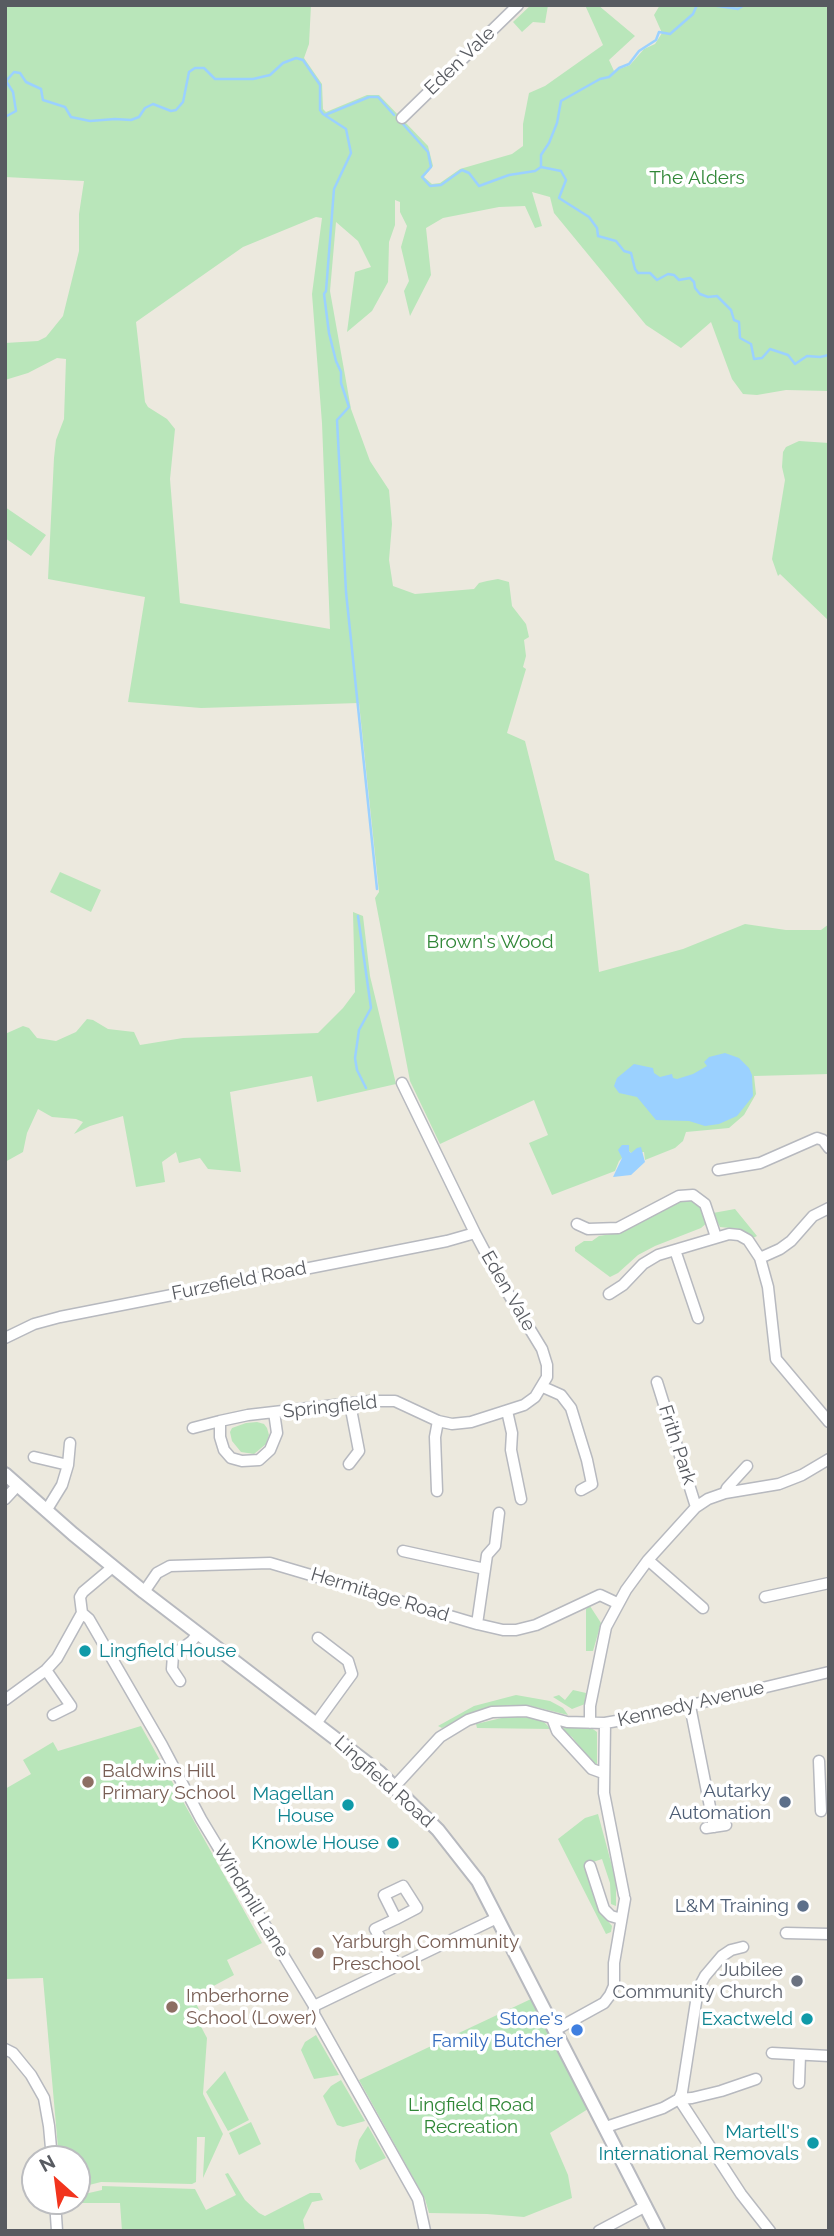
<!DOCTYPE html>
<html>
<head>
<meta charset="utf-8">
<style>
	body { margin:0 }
	#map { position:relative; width:834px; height:2236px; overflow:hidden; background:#ece9de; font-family:Raleway,sans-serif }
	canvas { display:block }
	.frame { position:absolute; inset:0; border:7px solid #585b61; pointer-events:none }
	.north { position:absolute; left:21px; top:2145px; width:70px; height:70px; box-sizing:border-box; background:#fff; border:2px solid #bcbdc0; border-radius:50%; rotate:332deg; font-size:19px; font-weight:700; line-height:28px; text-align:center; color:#585b61 }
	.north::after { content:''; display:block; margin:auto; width:24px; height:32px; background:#f2351e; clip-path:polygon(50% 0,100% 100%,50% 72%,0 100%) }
</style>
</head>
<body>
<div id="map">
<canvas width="834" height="2236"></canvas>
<div class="frame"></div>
<div class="north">N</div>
</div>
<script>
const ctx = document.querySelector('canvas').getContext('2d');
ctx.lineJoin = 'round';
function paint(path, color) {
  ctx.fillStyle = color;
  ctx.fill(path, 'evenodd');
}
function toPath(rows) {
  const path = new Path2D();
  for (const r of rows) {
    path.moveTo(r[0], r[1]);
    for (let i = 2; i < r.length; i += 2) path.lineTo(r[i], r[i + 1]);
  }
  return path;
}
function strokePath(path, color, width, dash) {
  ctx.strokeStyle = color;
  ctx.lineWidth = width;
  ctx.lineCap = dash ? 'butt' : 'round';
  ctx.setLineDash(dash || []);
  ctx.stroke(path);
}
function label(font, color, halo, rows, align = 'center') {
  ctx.font = font + ' Raleway,sans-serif';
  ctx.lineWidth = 7;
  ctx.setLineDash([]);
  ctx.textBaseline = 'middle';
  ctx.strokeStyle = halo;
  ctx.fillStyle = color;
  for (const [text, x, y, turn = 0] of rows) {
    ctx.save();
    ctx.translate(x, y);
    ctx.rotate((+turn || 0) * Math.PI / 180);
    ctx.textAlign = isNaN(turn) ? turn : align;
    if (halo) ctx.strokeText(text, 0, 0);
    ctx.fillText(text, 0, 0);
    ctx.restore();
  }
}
paint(toPath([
	[5,5,311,5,309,44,304,58,322,84,323,109,326,112,367,95,379,95,428,146,433,166,424,177,432,184,440,183,460,169,512,154,523,146,523,124,529,93,545,86,603,45,585,5,598,5,635,36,609,60,614,71,630,65,644,49,655,44,662,33,654,15,660,5,829,5,829,391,786,390,757,395,743,394,732,379,711,322,681,348,646,325,554,213,550,197,532,192,542,226,535,228,525,206,499,207,443,218,426,228,431,275,410,316,404,291,409,281,401,247,407,226,400,212,400,202,395,200,395,225,389,242,388,282,372,311,347,332,355,272,371,267,358,241,336,222,330,291,351,409,370,461,389,490,392,524,389,560,393,586,415,594,474,589,479,583,487,581,498,579,509,582,512,606,526,624,529,637,524,640,526,656,523,667,526,669,507,733,525,741,555,860,589,874,599,972,683,949,745,924,786,930,821,930,829,924,829,1074,754,1076,756,1094,744,1115,729,1128,686,1132,683,1141,675,1148,645,1160,644,1152,631,1153,629,1151,619,1161,615,1171,552,1195,529,1143,548,1135,534,1100,440,1144,410,1081,375,898,379,892,359,703,201,708,128,702,145,597,48,579,54,458,56,440,64,419,66,359,57,358,28,373,5,380,5,343,38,341,46,337,63,316,79,251,79,214,84,181,5,177],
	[316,217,322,218,312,294,322,423,330,629,180,603,170,479,175,429,167,419,148,407,145,402,136,322,243,247],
	[531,5,548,5,545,23,533,22,522,32,513,22],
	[799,441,829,443,829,621,780,574,778,576,772,559,785,480,782,467,783,452,786,447],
	[5,507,46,535,31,556,5,538],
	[60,872,101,890,91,912,50,892],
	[353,912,363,916,370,976,396,1084,317,1102,312,1076,230,1092,241,1172,208,1169,200,1158,179,1163,176,1152,162,1162,165,1182,136,1187,123,1116,90,1126,74,1134,83,1122,76,1119,52,1117,38,1109,27,1133,23,1152,5,1162,5,1034,23,1026,29,1028,37,1038,56,1041,76,1032,87,1019,93,1020,108,1029,134,1032,140,1045,183,1038,318,1033,343,1008,355,992],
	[690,1197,702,1205,708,1222,701,1228,655,1246,638,1255,618,1273,610,1277,575,1251,575,1247,584,1241,592,1241,599,1236,611,1234,678,1199],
	[735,1209,757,1236,753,1238,740,1229,720,1227,713,1213],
	[257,1422,264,1424,267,1428,269,1435,266,1444,254,1454,241,1452,232,1441,230,1432,232,1428,246,1423],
	[590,1606,601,1623,593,1651,586,1651,586,1609],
	[573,1690,586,1693,585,1704,572,1709,553,1697,559,1695,565,1700],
	[516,1695,550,1701,563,1708,568,1715,527,1705,510,1705,474,1713,442,1728,438,1726,474,1706],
	[510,1716,541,1719,551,1729,477,1728,476,1724],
	[564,1725,590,1727,597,1732,597,1765,590,1760,572,1737,563,1731],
	[141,1726,262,1943,227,1960,234,1975,193,1997,202,2016,197,2019,207,2038,203,2094,223,2134,203,2178,205,2137,197,2137,196,2182,192,2184,101,2182,77,2188,77,2159,59,2159,43,1978,5,1979,5,1789,31,1774,23,1760,53,1742,58,1751],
	[598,1814,616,1881,616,1906,611,1904,610,1883,602,1859,584,1865,600,1912,612,1926,611,1932,606,1934,558,1839,585,1818],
	[531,1999,588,2109,550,2133,568,2175,572,2198,524,2217,487,2214,429,2213,425,2199,359,2080],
	[316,2035,339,2075,314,2079,301,2050,305,2042],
	[225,2071,249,2120,228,2131,206,2092],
	[341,2080,365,2121,343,2127,337,2125,323,2096,331,2086],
	[251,2122,261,2144,239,2155,229,2133],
	[368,2126,386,2158,360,2170,355,2161,356,2152,359,2140],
	[228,2173,245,2200,259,2213,265,2216,310,2193,320,2193,323,2200,312,2202,303,2220,305,2231,122,2231,120,2203,62,2203,77,2201,77,2191,80,2195,102,2190,102,2186,195,2189,206,2210,236,2195,225,2174]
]), '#b9e6ba');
paint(toPath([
	[725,1053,739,1058,749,1068,752,1075,753,1096,737,1116,719,1124,705,1126,689,1121,656,1120,637,1097,619,1093,614,1086,617,1078,634,1064,653,1068,654,1073,660,1077,672,1074,673,1078,677,1079,693,1074,707,1066,704,1062,709,1057],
	[622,1145,629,1145,629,1151,631,1153,637,1148,641,1147,645,1162,631,1175,613,1177,622,1158,618,1150]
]), '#9bd1ff');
strokePath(toPath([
	[711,5,738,9,744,5],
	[325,115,369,97,378,97,394,115],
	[5,117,16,111,13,92,6,81,14,72,20,73,26,82,41,89,43,100,65,107,71,117,90,121,115,119,131,120,139,117,145,108,153,104,171,111,176,110,183,102,189,72,195,68,204,68,215,79,253,79,270,75,283,63,296,58,303,60,320,85,320,110,323,114,346,129,351,153,334,189,326,291,324,294,329,333,336,361,341,372,341,383,349,407,337,420,346,592,377,889],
	[402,123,428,152,431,167,422,177,430,186,441,185,462,170,469,173,479,186,509,175,535,171,541,167,561,171,566,180,559,198,589,217,597,228,598,236,616,241,624,251,631,253,635,269,638,273,650,273,657,280,668,274,674,275,679,280,690,278,694,282,695,288,700,294,708,297,717,296,731,310,734,320,739,322,740,338,751,344,754,359,762,358,770,349,788,355,795,364,807,356,820,357,829,355],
	[541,167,541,155,549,143,557,123,561,101,600,79,609,77,619,68,629,64,639,51,656,40,659,32,670,34,693,14,697,5],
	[358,916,371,1008,359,1030,355,1058,357,1070,366,1088]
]), '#9bd1ff', 2.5);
const minor = toPath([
	[402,118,518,5],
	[718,1170,760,1163,817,1138,823,1140,829,1148],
	[577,1224,588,1229,618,1228,679,1196,693,1195,705,1204,716,1237],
	[675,1250,698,1318],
	[760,1258,780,1249,791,1241,813,1216,829,1208],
	[609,1294,623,1285,643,1264,658,1255,729,1234,739,1235,748,1240,760,1258,768,1287,776,1359,829,1422],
	[5,1338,34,1324,60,1317,447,1241,475,1233],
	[657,1382,696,1507],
	[543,1387,561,1395,571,1408,587,1460,592,1484,581,1490],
	[507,1411,512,1433,511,1450,521,1499],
	[274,1412,370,1401,395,1401,438,1421,452,1424,471,1422,524,1405,535,1397,547,1377,547,1365,542,1349,500,1280,475,1233,402,1083],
	[193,1428,220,1421,248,1415,274,1412,277,1433,270,1450,259,1460,242,1461,231,1458,224,1450,220,1437,220,1421],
	[34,1457,68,1465],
	[349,1464,359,1451,350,1404],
	[437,1491,435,1437,438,1421],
	[725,1493,727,1488,747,1466],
	[5,1499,17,1486],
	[46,1511,62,1485,68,1465,70,1443],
	[403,1551,485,1569],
	[648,1560,703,1608],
	[144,1592,157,1573,170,1566,270,1563,477,1624,503,1630,516,1630,536,1625,600,1595,617,1603],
	[765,1597,829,1583],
	[82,1613,89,1619,162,1745,201,1819,314,2006,314,2014,418,2199,425,2231],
	[477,1624,487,1555,495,1546,499,1513],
	[46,1670,71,1706,53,1715],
	[180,1681,172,1669,173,1655,192,1641,198,1633],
	[5,1700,46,1670,57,1658,82,1613,80,1597,83,1592,108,1571,112,1565],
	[690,1706,714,1827],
	[552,1718,557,1731,592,1769,603,1773],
	[317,1722,352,1674,348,1661,318,1638],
	[590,1723,590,1706,606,1627,626,1590,648,1560,696,1507,708,1499,725,1493,779,1484,802,1475,829,1459],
	[605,1723,604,1793,624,1895],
	[819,1761,821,1811],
	[395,1786,440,1737,468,1720,492,1712,526,1711,567,1722,605,1723,645,1716,829,1672],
	[706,1828,726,1825],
	[590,1866,604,1909,611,1916,621,1919],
	[396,1919,417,1908,403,1886,384,1895,396,1919,375,1929,397,1966],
	[786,1933,829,1934],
	[743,1947,731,1950,722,1956,705,1976,698,1989,682,2092,679,2099,741,2194,770,2231],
	[314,2006,497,1918],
	[555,2030,604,2003,610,1995,614,1986,614,1963,625,1899],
	[5,2049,13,2053,31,2075,44,2098,49,2126,52,2159],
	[772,2053,829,2056],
	[799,2083,800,2055],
	[606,2127,663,2108,679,2099,692,2098,721,2091,756,2079],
	[55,2201,57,2231],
	[599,2231,646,2206]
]);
const tertiary = toPath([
	[5,1474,73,1534,144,1592,379,1772,438,1830,478,1881,658,2231]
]);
strokePath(minor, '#b7b9bf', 13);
strokePath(tertiary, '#b7b9bf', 16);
strokePath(minor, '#fff', 10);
strokePath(tertiary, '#fff', 12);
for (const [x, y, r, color] of [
	[85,1651,7,"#0f9aa8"],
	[88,1782,7,"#8d6e63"],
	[785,1802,7,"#5c6f8a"],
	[348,1805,7,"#0f9aa8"],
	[393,1843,7,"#0f9aa8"],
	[803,1906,7,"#5c6f8a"],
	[318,1953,7,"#8d6e63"],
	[797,1981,7,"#6b7280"],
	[172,2007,7,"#8d6e63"],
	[807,2019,7,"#0f9aa8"],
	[577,2030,7,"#3f7fe0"],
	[813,2143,7,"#0f9aa8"]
]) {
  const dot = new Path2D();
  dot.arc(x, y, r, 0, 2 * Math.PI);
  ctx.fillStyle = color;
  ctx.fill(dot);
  strokePath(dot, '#fff', 2.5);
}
label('19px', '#585b61', '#fff', [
	["Eden Vale",460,61,-44],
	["Furzefield Road",239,1281,-11],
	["Eden Vale",508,1291,60],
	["Springfield",330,1407,-6],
	["Frith Park",677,1445,72],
	["Hermitage Road",380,1595,17],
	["Kennedy Avenue",691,1704,-13],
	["Lingfield Road",384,1782,42],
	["Windmill Lane",251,1901,59]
]);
label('19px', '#308737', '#fff', [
	["The Alders",697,178],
	["Brown's Wood",490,942],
	["Lingfield Road",471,2105],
	["Recreation",471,2127]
]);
label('19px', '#0d838f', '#fff', [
	["Lingfield House",99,1651,"left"],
	["Magellan",334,1794],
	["House",334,1816],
	["Knowle House",379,1843],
	["Exactweld",793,2019],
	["Martell's",799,2132],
	["International Removals",799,2154]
], 'right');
label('19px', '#785e54', '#fff', [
	["Baldwins Hill",102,1771],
	["Primary School",102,1793],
	["Yarburgh Community",332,1942],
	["Preschool",332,1964],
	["Imberhorne",186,1996],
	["School (Lower)",186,2018]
], 'left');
label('19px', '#4e5e75', '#fff', [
	["Autarky",771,1791],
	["Automation",771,1813],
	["L&M Training",789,1906]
], 'right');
label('19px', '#5b616d', '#fff', [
	["Jubilee",783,1970],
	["Community Church",783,1992]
], 'right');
label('19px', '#366cbe', '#fff', [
	["Stone's",563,2019],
	["Family Butcher",563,2041]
], 'right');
</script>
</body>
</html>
